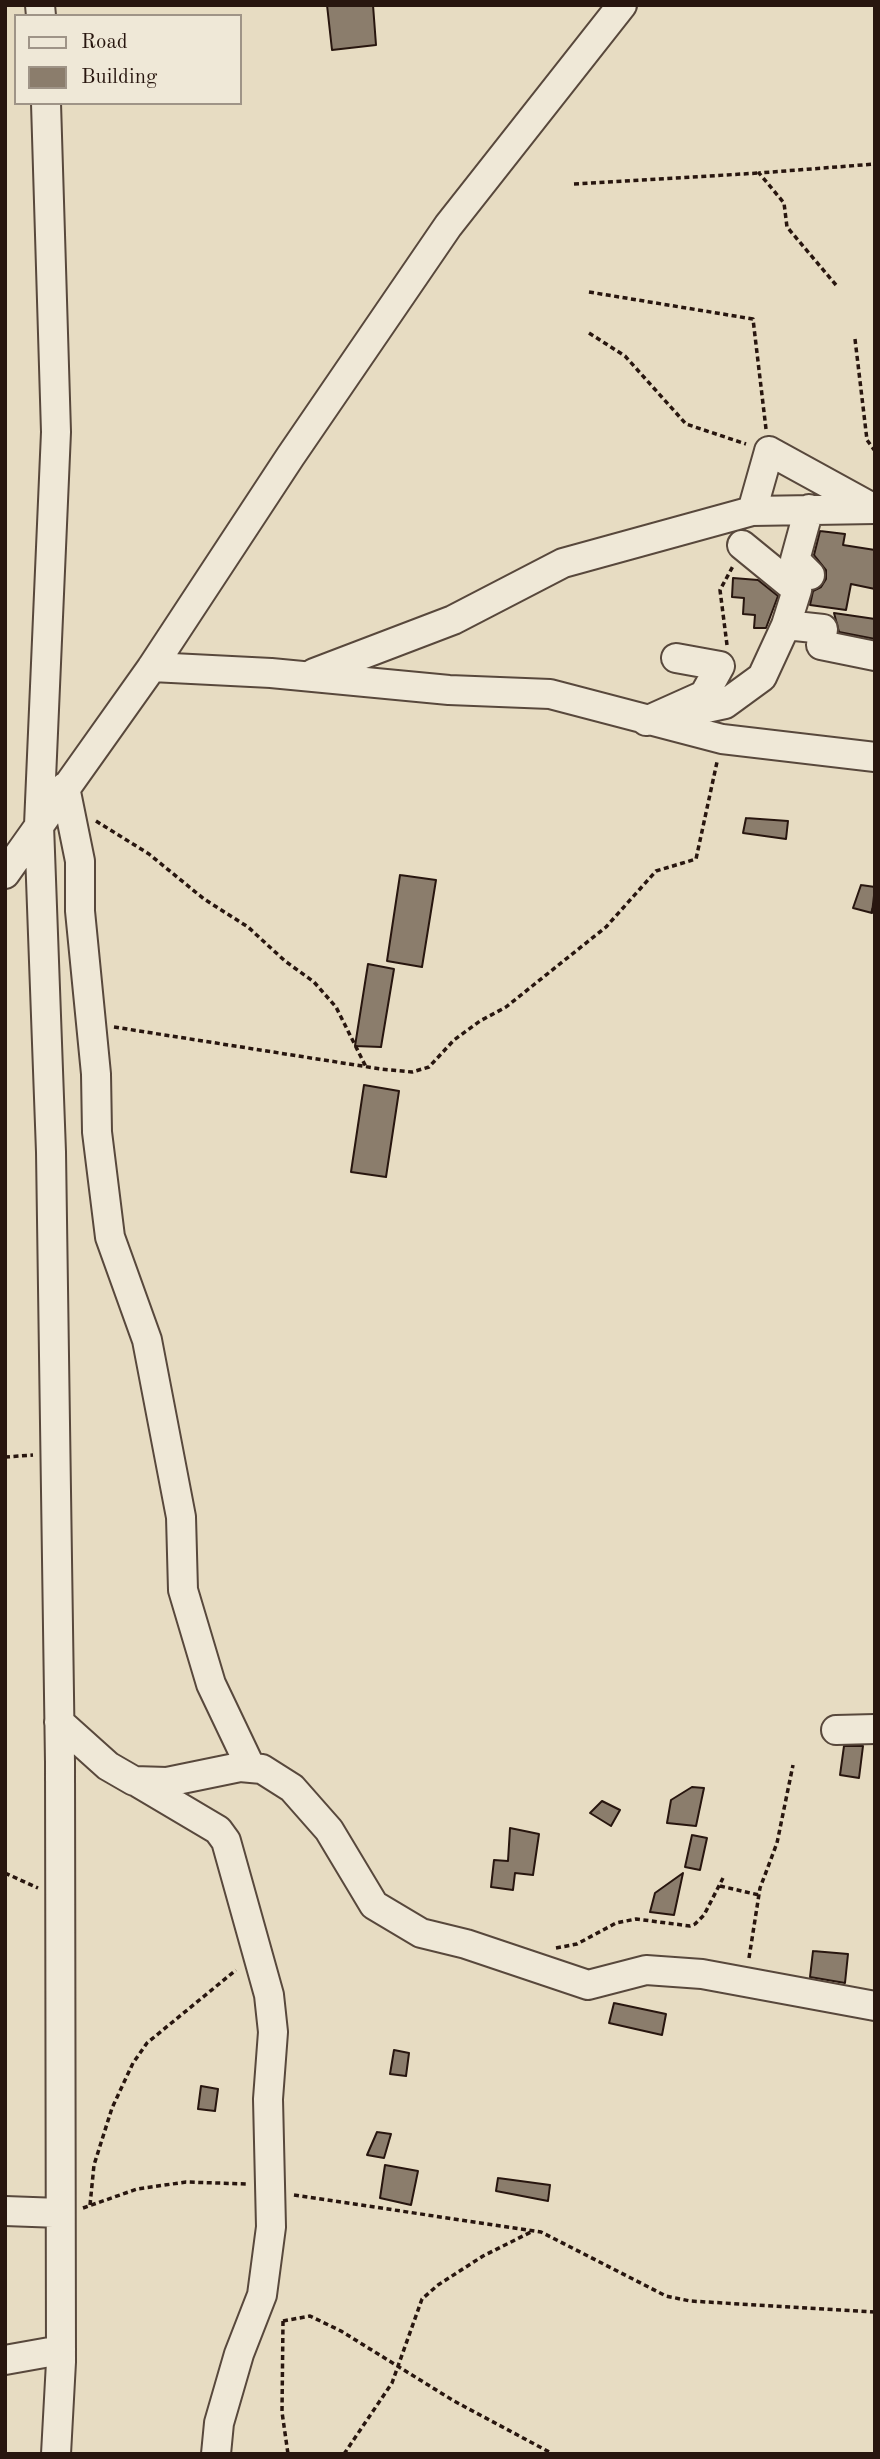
<!DOCTYPE html>
<html>
<head>
<meta charset="utf-8">
<style>
	body { margin:0 }
	#map { position:relative; width:880px; height:2459px; overflow:hidden; background:#e7dcc2; font-family:"Old Standard TT",serif }
	canvas { display:block }
	.frame { position:absolute; inset:0; border:7px solid #28160f; pointer-events:none }
	.legend { position:absolute; left:14px; top:14px; width:228px; height:91px; box-sizing:border-box; background:#efe8d7; border:2px solid #9f9487; margin:0; padding:9px 12px; list-style:none; font-size:21px; color:#28160f }
	.legend li { display:flex; align-items:center; gap:14px; height:35px }
	.legend b { width:35px; border:2px solid #9f9487 }
</style>
</head>
<body>
<div id="map">
<canvas width="880" height="2459"></canvas>
<div class="frame"></div>
<ul class="legend">
<li><b style="height:9px;background:#efe8d7"></b>Road</li>
<li><b style="height:19px;background:#8b7d6c"></b>Building</li>
</ul>
</div>
<script>
const ctx = document.querySelector('canvas').getContext('2d');
ctx.lineJoin = 'round';
function paint(path, color) {
  ctx.fillStyle = color;
  ctx.fill(path, 'evenodd');
}
function toPath(rows) {
  const path = new Path2D();
  for (const r of rows) {
    path.moveTo(r[0], r[1]);
    for (let i = 2; i < r.length; i += 2) path.lineTo(r[i], r[i + 1]);
  }
  return path;
}
function strokePath(path, color, width, dash) {
  ctx.strokeStyle = color;
  ctx.lineWidth = width;
  ctx.lineCap = dash ? 'butt' : 'round';
  ctx.setLineDash(dash || []);
  ctx.stroke(path);
}
const building = toPath([
	[327,5,373,5,376,45,332,50,327,5],
	[820,531,845,534,843,545,875,550,875,589,851,584,846,610,810,605,813,591,821,587,826,579,826,570,814,555,820,531],
	[733,578,758,580,778,596,766,628,754,628,755,615,743,614,744,598,732,597,733,578],
	[834,613,875,619,875,639,839,632,834,613],
	[746,818,788,821,786,839,743,833,746,818],
	[400,875,436,880,422,967,387,961,400,875],
	[861,885,875,887,872,913,853,908,861,885],
	[368,964,394,969,381,1047,355,1046,368,964],
	[364,1085,399,1091,386,1177,351,1172,364,1085],
	[844,1746,863,1746,859,1778,840,1775,844,1746],
	[692,1787,704,1788,696,1826,667,1823,671,1800,692,1787],
	[602,1801,620,1810,611,1826,590,1813,602,1801],
	[510,1828,539,1834,533,1875,515,1873,513,1890,491,1887,494,1860,508,1861,510,1828],
	[692,1835,707,1838,700,1870,685,1867,692,1835],
	[683,1873,674,1915,650,1912,655,1893,683,1873],
	[813,1951,848,1954,845,1983,810,1977,813,1951],
	[614,2003,666,2014,662,2035,609,2023,614,2003],
	[394,2050,409,2053,406,2076,390,2074,394,2050],
	[201,2086,218,2089,215,2111,198,2109,201,2086],
	[377,2132,391,2134,384,2158,367,2155,377,2132],
	[385,2165,418,2171,411,2205,380,2198,385,2165],
	[498,2178,550,2185,548,2201,496,2191,498,2178]
]);
paint(building, '#8b7d6c');
strokePath(building, '#28160f', 2);
const minor = toPath([
	[40,5,41,16],
	[46,103,56,432,39,825,51,1152,60,1762,61,2362,56,2454],
	[769,451,871,507],
	[809,509,795,560,810,575],
	[752,511,769,451],
	[786,625,823,629,821,645,875,656],
	[676,658,720,666,704,695,646,721,725,704,762,677,786,625,797,590,742,545],
	[152,667,271,673,449,690,550,694,722,739,875,757],
	[314,673,453,620,563,563,752,511,875,509],
	[65,787,80,861,80,911,96,1074,97,1132,110,1237,147,1340,181,1517,183,1590,211,1684,251,1768],
	[5,874,152,667,290,457,448,226,622,5],
	[59,1722,108,1766,134,1781,167,1782,240,1767,262,1769,292,1788,329,1830,374,1905,421,1933,466,1944,588,1985,646,1970,702,1974,875,2006],
	[836,1730,875,1729],
	[137,1782,218,1830,226,1841,269,1995,273,2032,268,2099,271,2227,262,2295,239,2354,219,2423,216,2454],
	[5,2211,60,2213],
	[5,2360,61,2350]
]);
strokePath(minor, '#58483c', 32);
strokePath(toPath([
	[574,184,759,173],
	[836,285,787,227,784,203,759,173,875,164],
	[589,292,753,319,766,429],
	[589,333,625,356,686,424,746,444],
	[855,339,867,440,875,451],
	[727,645,720,590,733,566],
	[96,821,149,854,204,899,248,927,285,961,314,982,336,1007,366,1067],
	[872,913,875,902],
	[114,1027,381,1069,412,1072,429,1067,454,1040,480,1021,506,1007,606,927,656,871,696,859,717,762],
	[5,1457,33,1455],
	[5,1873,38,1888],
	[720,1886,759,1895],
	[556,1948,577,1944,616,1923,636,1919,690,1926,695,1924,704,1915,723,1878],
	[749,1958,760,1888,777,1843,793,1765],
	[294,2195,541,2232,666,2296,690,2301,875,2312],
	[90,2205,94,2165,112,2108,133,2063,147,2043,236,1970],
	[83,2208,137,2189,186,2182,247,2184],
	[283,2321,310,2316,341,2331,454,2401,553,2454],
	[283,2321,282,2412,288,2454],
	[344,2454,392,2383,422,2299,438,2285,483,2256,531,2232]
]), '#28160f', 3.5, [5, 3.5]);
strokePath(minor, '#efe8d7', 28);
</script>
</body>
</html>
